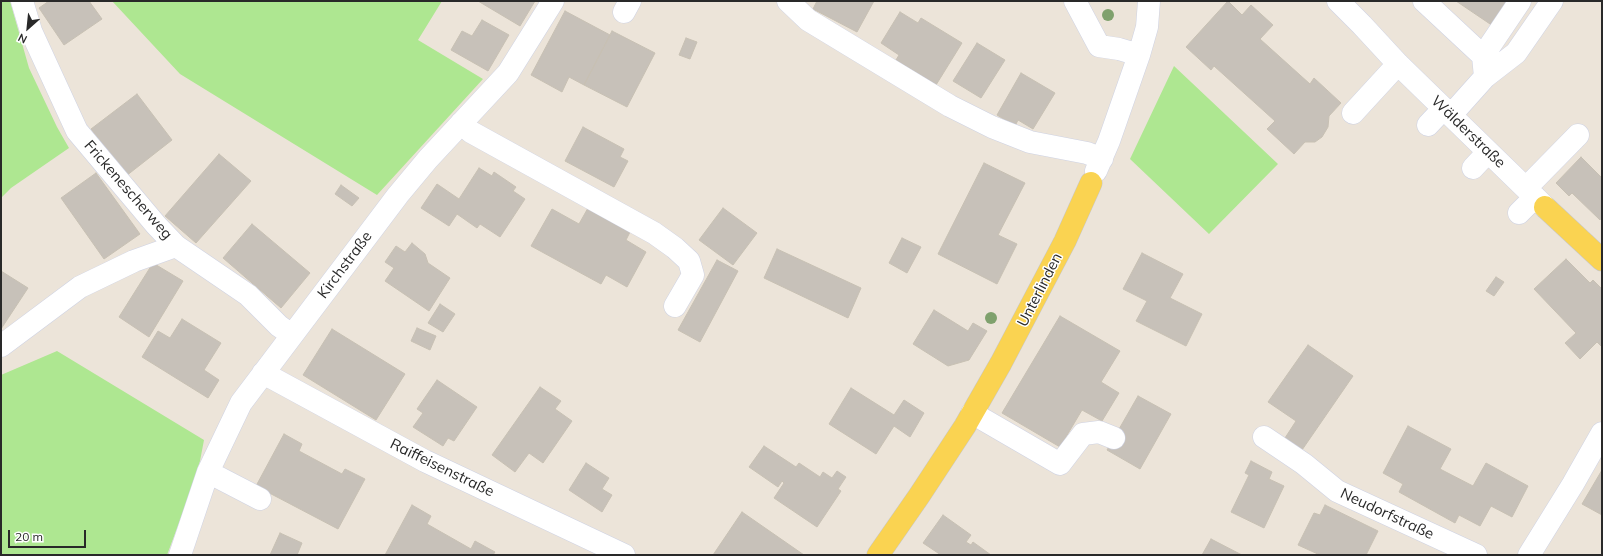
<!DOCTYPE html>
<html>
<head>
<meta charset="utf-8">
<style>
	body { margin:0 }
	#map { position:relative; width:1603px; height:556px; overflow:hidden; background:#ece4d9; font-family:Mulish,sans-serif }
	canvas { display:block }
	.frame { position:absolute; inset:0; border:2px solid #292929; pointer-events:none }
	.north { position:absolute; left:8px; top:8px; width:40px; height:40px; -webkit-text-stroke:3px #fff; paint-order:stroke; rotate:207deg; font-size:11px; font-weight:700; line-height:16px; text-align:center; color:#292929 }
	.north::after { content:''; display:block; margin:auto; width:14px; height:18px; background:#292929; clip-path:polygon(50% 0,100% 100%,50% 72%,0 100%) }
	.scale { position:absolute; left:8px; top:530px; width:78px; height:18px; box-sizing:border-box; border:2px solid #292929; border-top:0; padding-left:5px; font-size:12px; line-height:14px; white-space:nowrap; color:#292929; -webkit-text-stroke:3px #fff; paint-order:stroke }
</style>
</head>
<body>
<div id="map">
<canvas width="1603" height="556"></canvas>
<div class="frame"></div>
<div class="north">N</div>
<div class="scale">20 m</div>
</div>
<script>
const ctx = document.querySelector('canvas').getContext('2d');
ctx.lineJoin = 'round';
function paint(path, color) {
  ctx.fillStyle = color;
  ctx.fill(path, 'evenodd');
}
function toPath(rows) {
  const path = new Path2D();
  for (const r of rows) {
    path.moveTo(r[0], r[1]);
    for (let i = 2; i < r.length; i += 2) path.lineTo(r[i], r[i + 1]);
  }
  return path;
}
function strokePath(path, color, width, dash) {
  ctx.strokeStyle = color;
  ctx.lineWidth = width;
  ctx.lineCap = dash ? 'butt' : 'round';
  ctx.setLineDash(dash || []);
  ctx.stroke(path);
}
function label(font, color, halo, rows, align = 'center') {
  ctx.font = font + ' Mulish,sans-serif';
  ctx.lineWidth = 3;
  ctx.setLineDash([]);
  ctx.textBaseline = 'middle';
  ctx.strokeStyle = halo;
  ctx.fillStyle = color;
  for (const [text, x, y, turn = 0] of rows) {
    ctx.save();
    ctx.translate(x, y);
    ctx.rotate((+turn || 0) * Math.PI / 180);
    ctx.textAlign = isNaN(turn) ? turn : align;
    if (halo) ctx.strokeText(text, 0, 0);
    ctx.fillText(text, 0, 0);
    ctx.restore();
  }
}
paint(toPath([
	[1,1,10,1,29,68,57,127,69,148,11,188,1,198],
	[112,1,442,1,418,40,483,79,377,195,180,74],
	[1174,66,1278,164,1209,234,1130,159],
	[57,351,204,440,200,461,187,502,167,555,1,555,1,375]
]), '#aee791');
const building = toPath([
	[49,1,89,1,102,19,64,45,39,8,49,1],
	[478,1,535,1,520,26,478,1],
	[817,1,874,1,857,32,813,9,817,1],
	[1228,1,1242,15,1251,5,1273,25,1260,39,1310,84,1314,78,1341,103,1329,116,1328,127,1322,137,1315,142,1305,142,1294,154,1267,129,1275,121,1214,66,1211,70,1186,47,1228,1],
	[1456,1,1509,1,1493,26,1456,1],
	[565,11,610,35,584,85,569,77,562,92,531,75,565,11],
	[900,12,918,23,921,18,962,43,936,85,896,60,899,55,881,43,900,12],
	[482,20,509,35,488,71,451,50,462,31,472,36,482,20],
	[612,31,655,53,627,107,584,85,612,31],
	[686,38,697,42,690,59,679,55,686,38],
	[977,43,1005,60,981,98,953,81,977,43],
	[1021,73,1055,93,1033,129,1018,120,1015,126,997,115,1021,73],
	[137,94,172,140,126,176,91,129,137,94],
	[583,127,624,149,620,157,628,161,614,187,565,161,583,127],
	[219,154,251,181,196,243,165,216,219,154],
	[1581,157,1602,178,1602,217,1600,220,1572,193,1569,196,1556,183,1581,157],
	[984,163,1025,183,998,235,1017,244,997,284,938,254,984,163],
	[479,168,492,176,494,172,516,187,513,191,525,199,500,237,480,224,477,228,457,214,449,226,421,208,437,184,459,199,479,168],
	[96,173,140,234,104,259,61,198,96,173],
	[341,185,359,198,352,206,335,194,341,185],
	[588,208,630,232,626,240,646,252,627,287,606,275,601,284,531,246,552,209,579,224,588,208],
	[723,208,757,233,733,265,699,240,723,208],
	[252,224,310,273,281,308,223,258,252,224],
	[902,238,921,247,907,273,889,263,902,238],
	[412,243,425,254,428,263,450,278,429,311,385,281,394,268,385,262,396,246,405,252,412,243],
	[777,249,861,288,848,318,764,278,777,249],
	[1142,253,1183,274,1170,298,1202,314,1186,346,1136,321,1147,301,1123,289,1142,253],
	[1566,259,1590,283,1593,280,1602,289,1602,347,1597,342,1580,359,1565,343,1576,333,1534,289,1566,259],
	[717,260,738,271,700,342,678,330,717,260],
	[153,263,183,281,149,337,119,317,153,263],
	[1,271,28,288,1,329,1,271],
	[1496,277,1504,282,1494,296,1486,291,1496,277],
	[440,304,455,314,443,332,428,323,440,304],
	[934,310,968,331,973,323,987,331,969,360,948,366,913,344,934,310],
	[1060,316,1120,351,1101,382,1119,393,1102,421,1082,410,1060,447,1002,413,1060,316],
	[182,319,221,343,204,370,219,380,208,398,142,357,158,331,170,338,182,319],
	[417,328,436,336,430,350,411,341,417,328],
	[332,329,405,374,376,420,303,375,332,329],
	[1308,345,1353,376,1302,450,1285,438,1296,421,1268,402,1308,345],
	[437,380,477,407,454,441,448,438,443,446,413,427,423,413,417,409,437,380],
	[540,387,561,401,555,409,572,421,543,463,529,453,515,472,492,455,540,387],
	[851,388,894,415,904,400,924,413,910,437,894,426,876,454,829,424,851,388],
	[1138,396,1171,414,1140,469,1107,450,1138,396],
	[1408,426,1451,449,1440,469,1473,486,1486,463,1528,486,1512,517,1491,506,1480,526,1459,515,1455,523,1399,492,1403,484,1383,473,1408,426],
	[284,434,302,444,299,451,342,474,345,469,365,479,338,529,256,486,284,434],
	[764,446,796,467,799,463,820,477,823,472,832,478,837,471,846,477,838,489,841,491,817,527,774,498,784,483,782,481,778,487,749,467,764,446],
	[1251,461,1272,472,1269,479,1284,486,1264,528,1231,512,1249,475,1245,473,1251,461],
	[586,463,609,478,602,489,612,495,602,512,569,490,586,463],
	[1602,470,1602,515,1582,504,1602,470],
	[412,505,431,516,427,524,471,549,475,541,495,552,493,555,385,555,412,505],
	[1325,505,1378,531,1366,555,1320,555,1298,545,1314,513,1320,515,1325,505],
	[742,512,804,555,713,555,742,512],
	[943,515,971,535,966,542,971,545,973,542,991,555,960,555,957,553,956,555,941,555,923,543,943,515],
	[280,533,302,543,297,555,270,555,280,533],
	[1211,539,1240,554,1242,555,1202,555,1211,539]
]);
paint(building, '#c7c1b9');
strokePath(building, '#c7c0b3', 1);
const minor = toPath([
	[22,1,31,31,77,131,156,225,176,246,248,295,279,326,292,335],
	[788,1,808,20,950,106,992,127,1030,142,1087,153,1102,159],
	[1075,1,1099,46,1119,49,1139,55],
	[1338,1,1362,25,1398,64,1545,207],
	[1424,1,1483,56,1485,77],
	[624,12,630,1],
	[1483,56,1520,1],
	[1353,113,1398,64],
	[1451,115,1485,77,1516,53,1552,1],
	[461,123,471,132,654,233,675,248,689,261,693,275,675,306],
	[1428,125,1444,108],
	[1473,168,1488,152],
	[1096,171,1109,141,1139,55,1147,27,1149,1],
	[1526,188,1578,135],
	[1519,213,1535,197],
	[1,346,80,287,134,261,176,246],
	[263,373,425,461,624,555],
	[972,413,1060,464,1083,434,1099,432,1114,438],
	[1264,437,1304,464,1337,491,1476,555],
	[208,472,260,499],
	[180,555,208,472,241,403,398,195,428,159,508,73,553,1],
	[1529,555,1573,484,1602,433]
]);
const major = toPath([
	[1545,207,1602,260],
	[878,555,919,496,965,426,1001,363,1065,241,1091,183]
]);
strokePath(minor, '#ced2e3', 23);
strokePath(major, '#c7c7c7', 23);
strokePath(minor, '#fff', 22);
strokePath(major, '#fad351', 22);
ctx.fillStyle = '#7fa16d';
for (const [x, y] of [
	[1108,15],
	[991,318]
]) {
  ctx.beginPath();
  ctx.arc(x, y, 6, 0, 2 * Math.PI);
  ctx.fill();
}
label('15px', '#292929', '#fff', [
	["Wälderstraße",1468,132,44],
	["Frickenescherweg",128,190,49],
	["Kirchstraße",345,265,-53],
	["Unterlinden",1040,290,-63],
	["Raiffeisenstraße",442,468,26],
	["Neudorfstraße",1387,514,25]
]);
</script>
</body>
</html>
